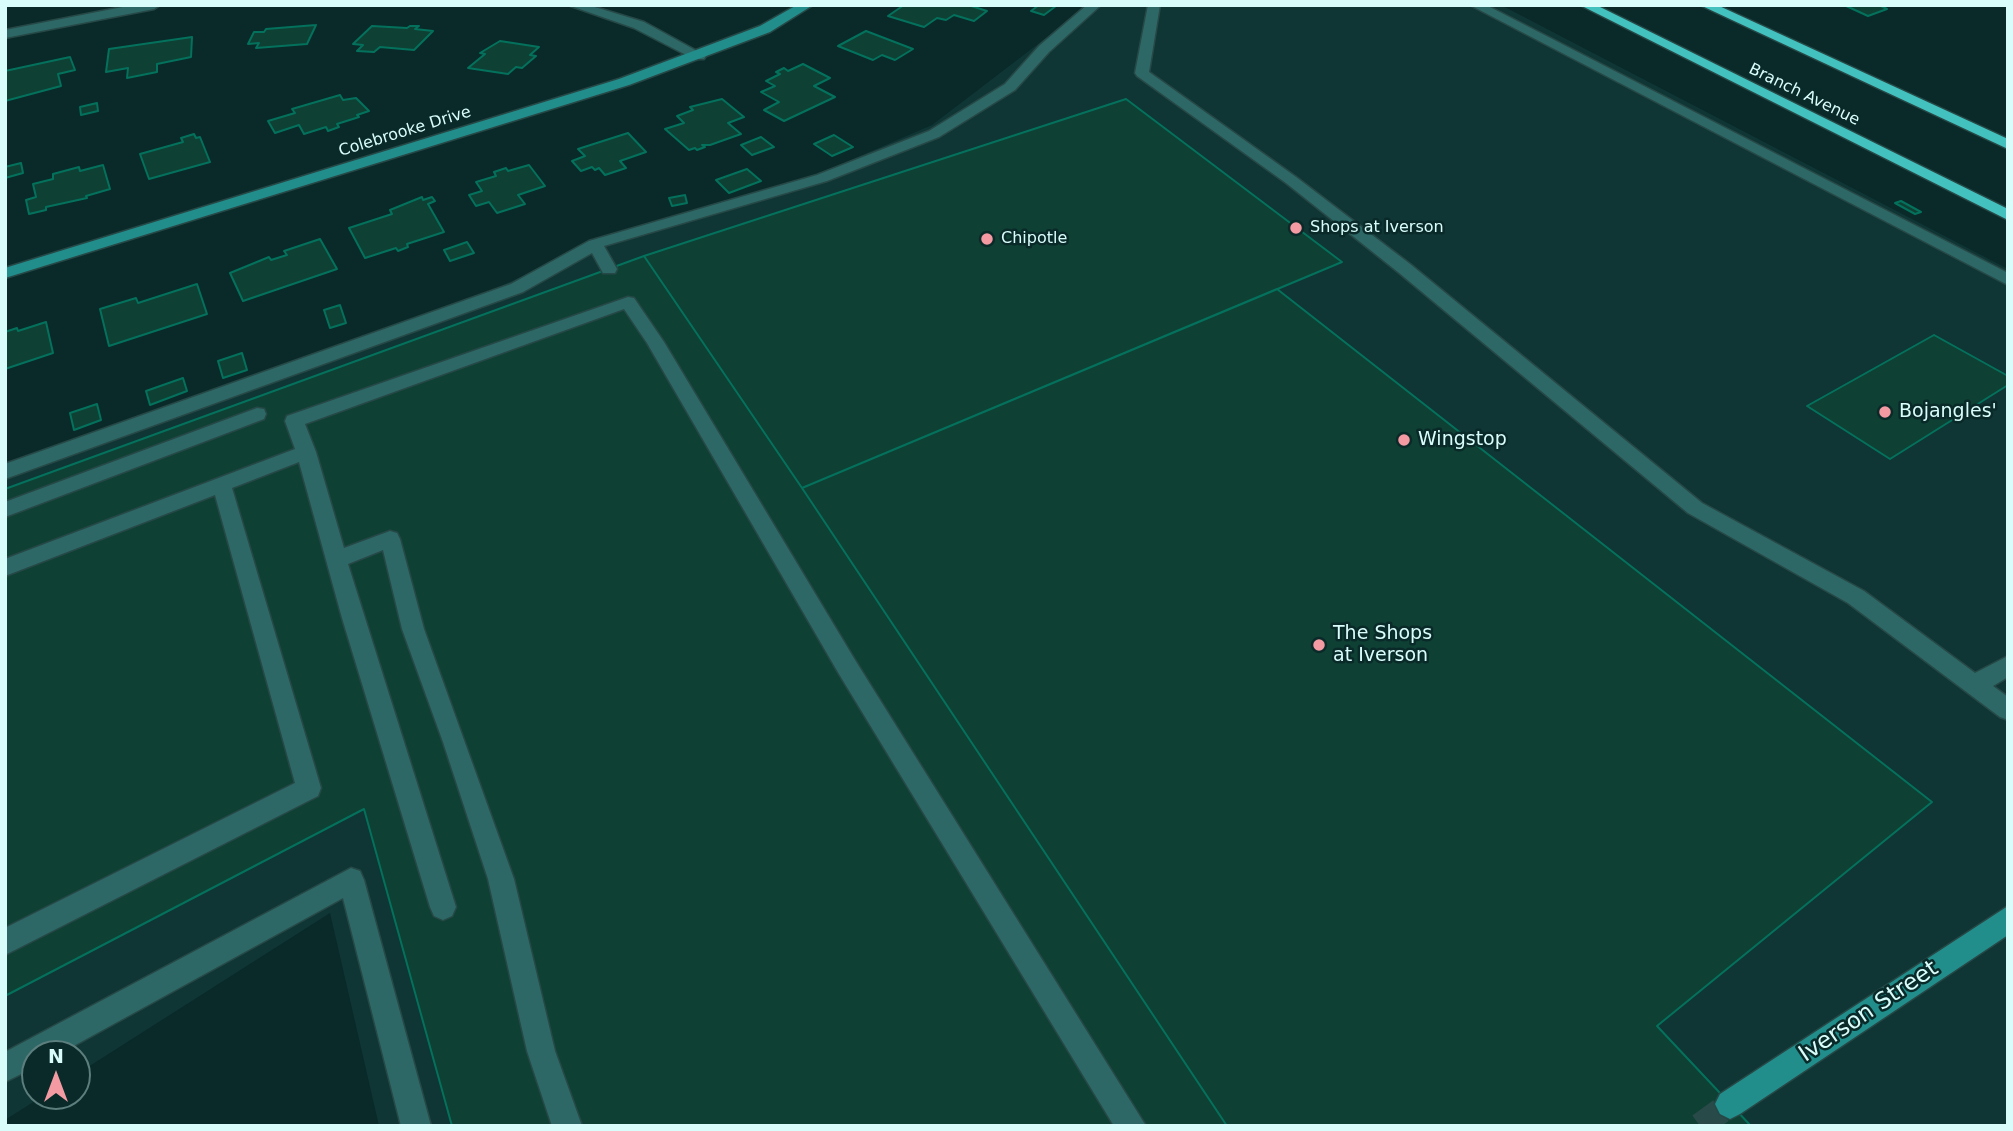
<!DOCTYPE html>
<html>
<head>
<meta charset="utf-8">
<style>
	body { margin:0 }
	#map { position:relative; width:2013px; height:1131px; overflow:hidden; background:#092a29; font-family:"DejaVu Sans",sans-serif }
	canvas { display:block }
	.frame { position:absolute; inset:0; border:7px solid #d9fdfb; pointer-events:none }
	.north { position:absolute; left:21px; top:1040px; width:70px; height:70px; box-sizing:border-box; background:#092a29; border:2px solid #5c7e7d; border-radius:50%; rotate:0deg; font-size:19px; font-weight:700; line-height:28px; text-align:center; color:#d9fdfb }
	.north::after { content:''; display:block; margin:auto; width:24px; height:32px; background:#f49aa3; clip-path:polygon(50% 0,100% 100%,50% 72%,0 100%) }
</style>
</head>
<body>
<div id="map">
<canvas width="2013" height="1131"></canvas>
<div class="frame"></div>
<div class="north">N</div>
</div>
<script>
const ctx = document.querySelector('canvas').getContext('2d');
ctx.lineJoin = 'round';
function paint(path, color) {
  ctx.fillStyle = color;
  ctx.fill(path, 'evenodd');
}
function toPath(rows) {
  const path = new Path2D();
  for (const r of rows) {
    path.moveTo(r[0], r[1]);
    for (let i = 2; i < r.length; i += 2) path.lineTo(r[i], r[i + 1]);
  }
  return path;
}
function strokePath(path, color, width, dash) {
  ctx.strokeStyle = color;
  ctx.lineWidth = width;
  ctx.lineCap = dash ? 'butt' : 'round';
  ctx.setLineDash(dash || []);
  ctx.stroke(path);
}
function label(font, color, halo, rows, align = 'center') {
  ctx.font = font + ' "DejaVu Sans",sans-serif';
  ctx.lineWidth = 5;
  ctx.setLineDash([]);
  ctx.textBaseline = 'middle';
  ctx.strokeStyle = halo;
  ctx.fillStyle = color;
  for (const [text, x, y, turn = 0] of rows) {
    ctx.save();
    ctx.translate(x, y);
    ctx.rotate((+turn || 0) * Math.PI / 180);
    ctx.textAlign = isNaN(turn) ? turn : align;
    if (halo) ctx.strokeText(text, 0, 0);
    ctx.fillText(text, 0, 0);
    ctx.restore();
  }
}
paint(toPath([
	[1089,5,1501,5,2008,269,2008,1126,379,1126,330,913,77,1074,77,1054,35,1054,35,1096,43,1096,5,1120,5,464,494,289,578,251,818,174,932,125]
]), '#0f3534');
const building = toPath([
	[904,5,968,5,987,11,974,21,954,15,946,20,937,18,924,27,888,16,904,5],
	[1039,5,1053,5,1056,6,1044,15,1031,11,1039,5],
	[1844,5,1879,5,1887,9,1868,16,1844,5],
	[316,25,307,44,256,48,259,43,248,44,254,32,264,32,266,29,316,25],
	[372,26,407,28,410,26,419,26,415,29,433,31,414,50,380,47,374,52,357,51,363,45,353,44,372,26],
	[866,31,913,49,895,60,882,55,873,60,838,46,866,31],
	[192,37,191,57,157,64,157,72,127,78,128,68,106,72,109,49,192,37],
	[500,41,539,47,530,55,536,56,522,68,516,67,508,74,468,68,485,54,480,53,500,41],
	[70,57,75,70,58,74,61,86,5,101,5,71,70,57],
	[803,64,830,78,814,86,835,97,784,121,764,110,779,102,761,92,775,86,766,81,780,74,776,72,784,68,788,71,803,64],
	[340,95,343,100,356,98,369,111,357,115,359,117,337,124,339,127,328,131,326,127,304,134,299,125,275,133,268,121,295,113,292,109,340,95],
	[722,99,744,117,728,123,741,134,710,145,702,145,705,147,697,150,695,148,689,150,665,129,684,123,677,116,693,110,690,107,722,99],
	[1126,99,1342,262,802,488,644,256,1126,99],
	[97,103,98,111,81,115,80,107,97,103],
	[628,133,646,152,620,161,626,168,605,175,599,168,595,170,592,167,581,171,572,161,585,156,578,149,628,133],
	[194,134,196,138,200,137,210,162,149,179,140,154,183,142,181,138,194,134],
	[834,135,853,147,832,156,814,144,834,135],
	[761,137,774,147,752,155,741,145,761,137],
	[21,163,23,173,5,178,5,167,21,163],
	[103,165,110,189,86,196,87,198,46,207,46,210,29,214,26,200,36,197,33,184,53,179,53,174,79,167,80,171,103,165],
	[529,165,545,186,518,195,525,204,497,213,489,202,476,206,469,195,482,191,476,182,496,176,494,172,506,168,508,171,529,165],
	[747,169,761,181,729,193,716,180,747,169],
	[685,195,687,203,672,206,669,198,685,195],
	[422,197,423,200,432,197,435,201,428,204,444,232,407,244,408,247,398,251,396,248,365,258,349,228,392,214,390,210,422,197],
	[1901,201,1921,212,1915,214,1895,203,1901,201],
	[320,239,337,269,243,301,230,273,269,257,271,260,287,255,284,251,320,239],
	[467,242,474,253,450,261,444,250,467,242],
	[644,256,802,488,1227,1126,452,1126,364,809,5,996,5,489,644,256],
	[197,284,207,314,109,346,100,309,136,298,138,303,197,284],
	[1277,289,1932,802,1657,1026,1751,1126,1227,1126,802,488,1277,289],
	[340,305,346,323,330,328,324,310,340,305],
	[46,322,53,353,5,369,5,332,17,328,18,331,46,322],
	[1934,335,2008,376,2008,385,1890,459,1807,406,1934,335],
	[242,353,247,370,223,378,218,361,242,353],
	[183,378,187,391,150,405,146,391,183,378],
	[97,404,101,420,74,430,70,413,97,404]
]);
paint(building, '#0f4034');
strokePath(building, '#04715c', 2);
strokePath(toPath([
	[1700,1126,1730,1104]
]), '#284a48', 26, [26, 13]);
const lane = toPath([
	[1087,5,1101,5,1049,52,1015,90,939,137,827,181,604,246,617,269,615,273,603,273,592,253,523,292,5,479,5,464,511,284,589,241,817,175,929,131,1005,84,1039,46,1087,5],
	[1148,5,1160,5,1149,72,1296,177,1410,264,1702,503,1864,591,1975,673,2008,656,2008,677,1993,686,2008,697,2008,720,2000,717,1848,603,1688,513,1398,272,1286,183,1137,76,1135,73,1148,5],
	[1470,5,1486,5,2008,273,2008,285,1470,5],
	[628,297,634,298,664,342,855,660,1146,1126,1114,1126,839,674,647,343,624,309,305,424,316,452,344,548,390,531,397,533,400,539,424,629,514,879,555,1051,582,1126,552,1126,527,1051,488,879,443,742,402,629,383,550,348,564,456,907,452,916,443,920,434,916,430,907,342,618,299,462,232,488,321,788,318,796,5,955,5,928,295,783,215,495,5,576,5,559,295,449,285,421,287,416,628,297],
	[257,408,264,409,266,414,264,419,5,517,5,502,257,408],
	[351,868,360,871,364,880,431,1126,401,1126,343,898,59,1054,35,1054,35,1067,5,1082,5,1052,351,868]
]);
const street = toPath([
	[133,5,160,5,154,9,5,38,5,30,133,5],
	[568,5,588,5,644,22,706,56,704,59,694,59,634,28,568,5]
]);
const secondary = toPath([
	[797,5,813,5,770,32,629,85,5,278,5,268,619,79,760,26,797,5],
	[2008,906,2008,935,1740,1114,1730,1119,1720,1114,1715,1104,1720,1094,2008,906]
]);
const highway = toPath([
	[1580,5,1596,5,2008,209,2008,220,1580,5],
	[1700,5,1717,5,2008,139,2008,149,1700,5]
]);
strokePath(lane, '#264846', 3);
strokePath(street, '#264846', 3);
strokePath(secondary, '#264846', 3);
strokePath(highway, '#264846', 3);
paint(lane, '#2d6866');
paint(street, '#2d6866');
paint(secondary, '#218e8c');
paint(highway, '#42c1be');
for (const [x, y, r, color] of [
	[1296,228,7,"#f49aa3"],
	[987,239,7,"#f49aa3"],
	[1885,412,7,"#f49aa3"],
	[1404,440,7,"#f49aa3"],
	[1319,645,7,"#f49aa3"]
]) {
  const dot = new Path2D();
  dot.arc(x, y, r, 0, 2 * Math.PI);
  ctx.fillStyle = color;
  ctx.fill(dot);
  strokePath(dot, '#092a29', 2.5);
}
label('16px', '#d9fdfb', '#092a29', [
	["Branch Avenue",1804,95,26],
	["Colebrooke Drive",405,132,-17]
]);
label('16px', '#d9fdfb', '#092a29', [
	["Shops at Iverson",1310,228],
	["Chipotle",1001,239]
], 'left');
label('19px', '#d9fdfb', '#092a29', [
	["Bojangles'",1899,412],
	["Wingstop",1418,440],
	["The Shops",1333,634],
	["at Iverson",1333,656]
], 'left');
label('23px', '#d9fdfb', '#092a29', [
	["Iverson Street",1869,1012,-34]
]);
</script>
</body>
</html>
